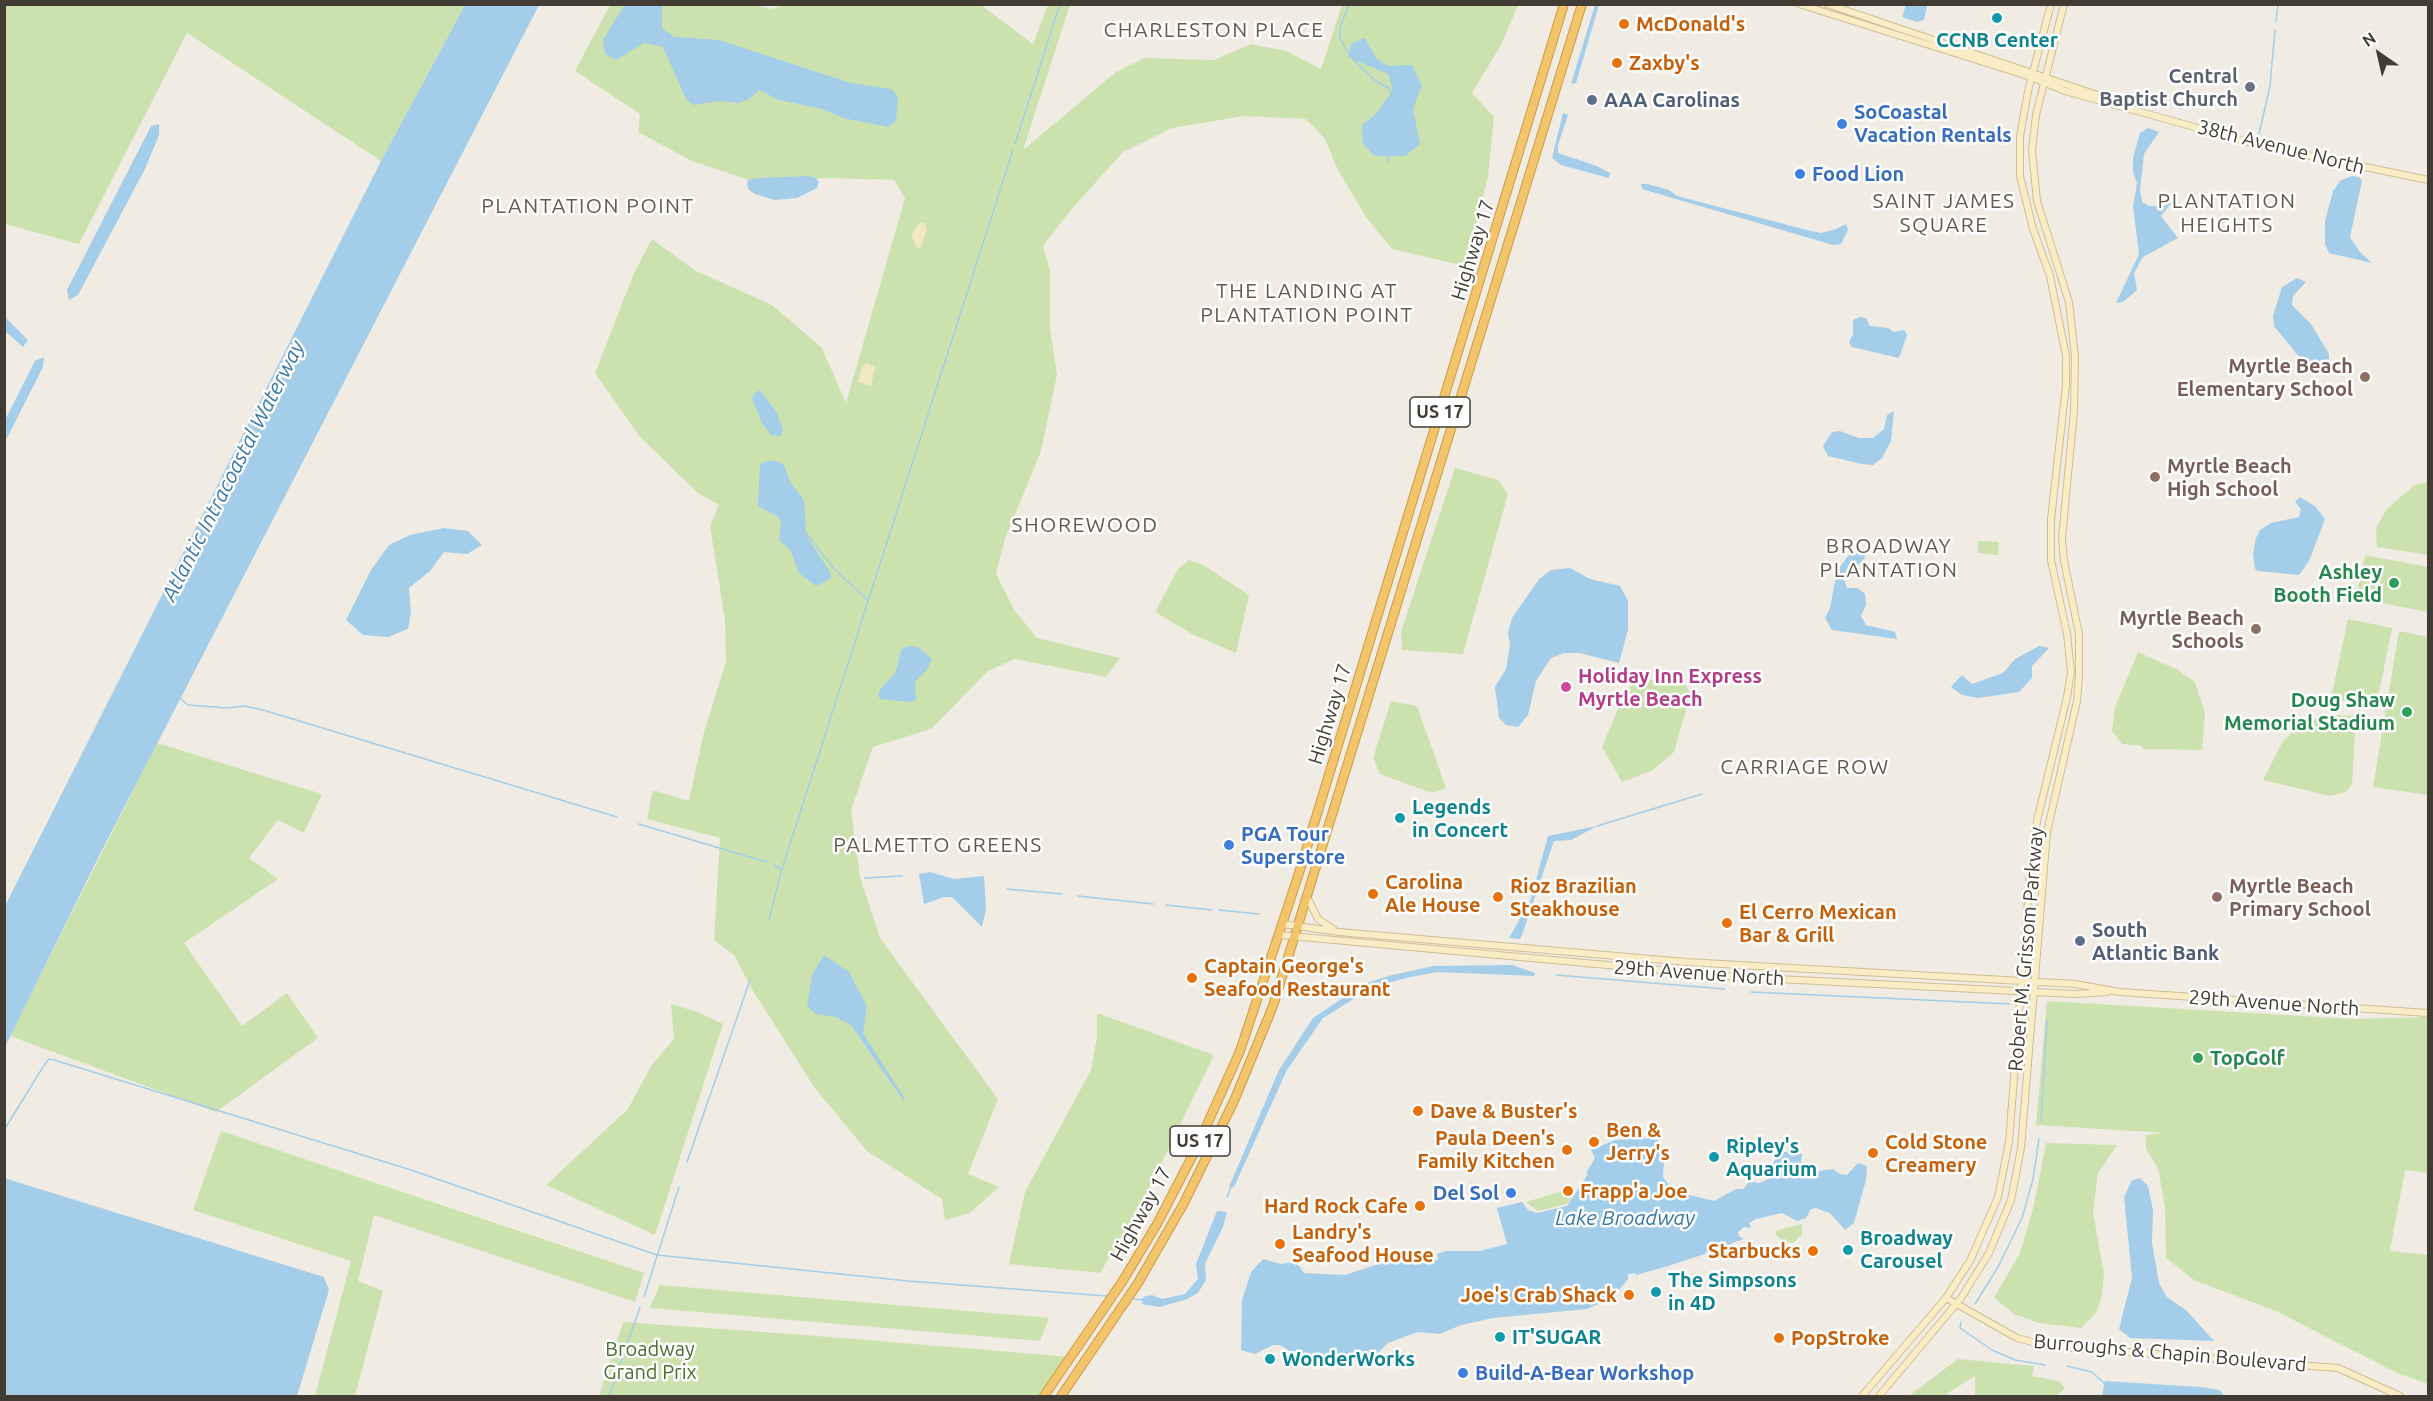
<!DOCTYPE html>
<html>
<head>
<meta charset="utf-8">
<style>
	body { margin:0 }
	#map { position:relative; width:2433px; height:1401px; overflow:hidden; background:#f0ece3; font-family:Ubuntu,sans-serif }
	canvas { display:block }
	.frame { position:absolute; inset:0; border:6px solid #423c34; pointer-events:none }
	.north { position:absolute; left:2349px; top:24px; width:60px; height:60px; -webkit-text-stroke:4px #fff; paint-order:stroke; rotate:326deg; font-size:16px; font-weight:700; line-height:24px; text-align:center; color:#423c34 }
	.north::after { content:''; display:block; margin:auto; width:21px; height:27px; background:#423c34; clip-path:polygon(50% 0,100% 100%,50% 72%,0 100%) }
</style>
</head>
<body>
<div id="map">
<canvas width="2433" height="1401"></canvas>
<div class="frame"></div>
<div class="north">N</div>
</div>
<script>
const ctx = document.querySelector('canvas').getContext('2d');
ctx.lineJoin = 'round';
function paint(path, color) {
  ctx.fillStyle = color;
  ctx.fill(path, 'evenodd');
}
function toPath(rows) {
  const path = new Path2D();
  for (const r of rows) {
    path.moveTo(r[0], r[1]);
    for (let i = 2; i < r.length; i += 2) path.lineTo(r[i], r[i + 1]);
  }
  return path;
}
function strokePath(path, color, width, dash) {
  ctx.strokeStyle = color;
  ctx.lineWidth = width;
  ctx.lineCap = dash ? 'butt' : 'round';
  ctx.setLineDash(dash || []);
  ctx.stroke(path);
}
function label(font, color, halo, rows, align = 'center') {
  ctx.font = font + ' Ubuntu,sans-serif';
  ctx.lineWidth = 5;
  ctx.setLineDash([]);
  ctx.textBaseline = 'middle';
  ctx.strokeStyle = halo;
  ctx.fillStyle = color;
  for (const [text, x, y, turn = 0] of rows) {
    ctx.save();
    ctx.translate(x, y);
    ctx.rotate((+turn || 0) * Math.PI / 180);
    ctx.textAlign = isNaN(turn) ? turn : align;
    if (halo) ctx.strokeText(text, 0, 0);
    ctx.fillText(text, 0, 0);
    ctx.restore();
  }
}
paint(toPath([
	[751,4,771,9,786,4,981,5,1033,44,1048,5,1070,5,1023,150,1116,72,1144,58,1214,60,1251,44,1286,51,1321,69,1342,5,1518,5,1501,45,1472,93,1494,117,1488,177,1465,266,1392,249,1366,217,1338,170,1325,139,1306,119,1244,116,1172,128,1123,152,1070,211,1043,246,1050,270,1050,328,1057,375,1041,451,1005,539,996,574,1015,611,1037,638,1120,658,1106,677,1015,659,988,671,931,729,873,747,851,810,860,877,880,938,998,1099,968,1174,999,1187,970,1213,945,1220,942,1199,867,1151,814,1087,752,989,734,955,714,940,720,838,647,819,653,790,689,801,704,732,726,662,725,620,710,526,719,505,698,493,640,437,595,373,634,273,652,239,694,270,772,305,822,348,846,403,905,198,894,180,829,178,755,182,692,161,638,132,640,114,575,71,610,5],
	[4,5,465,5,381,161,187,33,79,244,5,224],
	[1455,468,1498,480,1508,494,1463,654,1402,650,1401,632],
	[2428,481,2428,555,2377,547,2376,528,2386,510,2413,486],
	[1978,541,1999,542,1998,555,1978,553],
	[2365,555,2428,567,2428,612,2356,598],
	[1189,560,1205,566,1249,595,1236,653,1194,635,1155,612,1178,569],
	[2348,619,2392,628,2376,708,2331,698],
	[2399,631,2428,637,2428,795,2373,787],
	[2138,652,2178,670,2195,682,2205,713,2202,750,2143,749,2142,746,2122,744,2112,731,2115,707],
	[1645,679,1685,685,1691,693,1674,752,1653,770,1622,782,1602,747,1627,688],
	[1391,701,1417,706,1446,788,1432,793,1380,774,1373,758],
	[2338,715,2356,716,2352,784,2346,792,2330,796,2263,780,2283,741,2298,727,2316,719],
	[157,743,322,794,304,833,278,820,249,858,278,879,184,943,242,1026,287,993,318,1038,216,1112,10,1036],
	[2047,1001,2353,1019,2428,1017,2428,1173,2405,1170,2390,1251,2428,1255,2428,1384,2397,1373,2278,1312,2194,1280,2166,1258,2165,1207,2158,1168,2146,1149,2146,1135,2165,1133,2036,1125],
	[671,1004,698,1012,723,1024,655,1235,546,1185,628,1109,651,1066,674,1039],
	[1097,1013,1214,1055,1142,1203,1100,1273,1009,1264,1025,1192,1091,1070,1097,1037],
	[221,1131,644,1273,635,1302,374,1215,358,1281,383,1291,355,1396,315,1396,351,1261,193,1210],
	[2046,1143,2117,1145,2098,1173,2093,1212,2104,1274,2102,1296,2096,1313,2081,1328,2039,1323,2014,1314,1994,1298,2020,1253,2034,1205],
	[1566,1190,1573,1196,1567,1204,1538,1211,1526,1202],
	[1802,1224,1802,1234,1793,1243,1784,1242,1776,1235,1775,1231],
	[660,1285,1049,1318,1040,1341,650,1308],
	[623,1322,792,1334,1071,1357,1041,1396,599,1396],
	[1958,1359,2034,1366,2032,1376,2059,1381,2065,1388,2056,1396,1975,1396,1975,1376,1948,1393,1949,1396,1909,1396]
]), '#cbe2af');
paint(toPath([
	[920,222,924,223,927,229,921,246,918,249,911,235],
	[866,363,875,367,871,386,858,382,862,367]
]), '#f3e8c1');
paint(toPath([
	[625,4,662,5,662,28,674,37,719,40,851,83,891,89,898,96,896,121,888,127,843,118,822,109,779,100,759,90,749,99,739,103,720,101,694,105,686,99,663,47,644,43,616,60,605,54,603,40],
	[465,5,539,5,100,854,5,1047,5,906,381,161],
	[1595,5,1599,5,1576,83,1571,84],
	[1906,5,1927,5,1924,20,1917,22,1902,17],
	[1364,38,1377,59,1388,66,1412,65,1422,85,1413,109,1420,144,1405,156,1375,156,1363,144,1362,125,1376,114,1393,90,1388,74,1348,57,1351,44],
	[1563,113,1568,115,1558,145,1558,153,1597,166,1610,173,1609,178,1561,165,1552,158],
	[159,124,159,135,145,169,78,295,69,300,67,290,151,126],
	[2148,128,2159,132,2144,154,2140,190,2142,202,2149,206,2164,206,2172,202,2161,216,2178,238,2143,257,2134,273,2137,290,2123,302,2116,303,2139,254,2133,207,2137,183,2133,173,2133,158,2140,133],
	[808,176,815,177,819,182,817,188,797,198,775,200,755,194,749,190,747,184,748,180,758,178],
	[2352,176,2359,177,2362,181,2350,237,2360,252,2372,263,2329,253,2325,244,2325,221,2333,191,2341,180],
	[1641,184,1648,184,1669,190,1677,196,1807,230,1821,233,1836,229,1846,224,1848,230,1841,244,1833,245,1642,189],
	[2297,278,2306,282,2293,296,2292,305,2311,324,2329,354,2329,369,2327,374,2309,369,2274,326,2273,316,2282,287],
	[5,317,28,340,23,347,5,331],
	[1860,317,1866,318,1870,326,1888,328,1894,332,1904,330,1907,335,1899,358,1852,347,1849,342,1853,334,1853,320],
	[44,357,43,367,5,442,5,420,35,361],
	[760,390,777,413,783,430,781,436,771,435,762,423,752,399,755,393],
	[1894,411,1891,441,1882,458,1873,465,1862,464,1828,456,1823,446,1832,432,1840,431,1859,438,1873,438,1884,429,1887,415],
	[766,461,777,461,784,465,790,482,804,500,806,535,830,572,831,578,816,586,798,572,791,551,779,540,781,521,778,517,758,506,760,465],
	[2300,497,2315,506,2325,519,2309,561,2299,575,2258,571,2255,569,2253,554,2256,538,2260,530,2271,523,2299,517,2301,509,2295,502],
	[444,528,468,531,482,545,467,554,444,552,430,571,409,588,411,612,408,629,388,637,363,635,346,620,371,570,389,545,410,535],
	[1863,551,1865,558,1844,579,1847,588,1858,588,1865,594,1866,605,1861,616,1866,625,1895,632,1897,639,1832,630,1825,618,1830,608,1837,571,1848,556],
	[1570,568,1590,579,1620,586,1628,601,1628,630,1619,663,1580,653,1564,653,1551,658,1536,681,1528,715,1518,727,1506,725,1499,718,1495,687,1506,669,1510,645,1508,632,1512,618,1539,579,1551,570],
	[908,646,918,647,932,659,928,668,915,682,916,700,911,702,880,699,878,695,880,690,896,672,901,650],
	[2039,646,2049,648,2032,666,2032,678,2019,692,1978,698,1962,695,1951,687,1962,675,1972,684,2003,673,2015,659],
	[1597,826,1571,840,1554,841,1523,932,1520,939,1509,938,1531,899,1548,836],
	[930,872,954,879,984,876,986,909,982,927,952,897,944,897,924,904,919,874],
	[824,955,849,972,867,1006,863,1033,905,1099,903,1100,851,1025,835,1017,816,1014,807,1006,812,975],
	[1512,965,1535,973,1534,976,1437,972,1406,978,1373,987,1323,1018,1287,1070,1234,1187,1229,1187,1279,1070,1313,1018,1364,984,1392,975,1434,966],
	[1642,1138,1658,1140,1665,1149,1663,1177,1669,1185,1685,1194,1714,1201,1736,1189,1744,1189,1749,1181,1759,1183,1769,1179,1777,1151,1802,1154,1801,1163,1811,1165,1809,1169,1818,1171,1833,1169,1840,1174,1847,1175,1858,1163,1867,1166,1866,1180,1854,1223,1845,1230,1830,1213,1816,1208,1811,1209,1806,1218,1797,1221,1782,1213,1756,1219,1749,1223,1751,1228,1744,1227,1738,1232,1739,1236,1744,1239,1732,1243,1719,1253,1705,1252,1705,1254,1668,1266,1636,1275,1635,1273,1628,1274,1628,1279,1612,1298,1587,1309,1493,1318,1461,1325,1440,1334,1418,1332,1388,1343,1378,1353,1356,1357,1343,1364,1304,1360,1280,1345,1273,1345,1255,1354,1241,1350,1242,1300,1251,1272,1263,1259,1281,1264,1296,1262,1304,1273,1345,1275,1382,1263,1410,1259,1413,1265,1438,1260,1437,1254,1446,1251,1480,1251,1507,1244,1497,1208,1522,1202,1528,1210,1537,1213,1567,1206,1588,1174,1586,1173,1595,1158,1591,1150,1615,1140],
	[4,1178,324,1277,329,1290,297,1396,5,1396],
	[2140,1178,2148,1186,2153,1210,2152,1243,2159,1283,2167,1297,2187,1311,2214,1341,2130,1338,2119,1329,2132,1278,2124,1197,2132,1180],
	[1217,1211,1227,1212,1223,1227,1205,1264,1206,1280,1198,1293,1185,1300,1159,1307,1142,1304,1143,1297,1152,1295,1162,1299,1185,1294,1198,1279,1196,1264],
	[2105,1381,2200,1387,2220,1390,2224,1396,2102,1396]
]), '#a3cde9');
strokePath(toPath([
	[2344,4,2356,4],
	[2276,21,2278,4],
	[1348,53,1340,38,1340,28,1349,4],
	[1353,59,1374,80,1389,88,1391,93],
	[2259,134,2270,86,2275,30],
	[1015,144,1060,4],
	[1387,162,1389,156],
	[806,533,835,570,868,600],
	[181,699,188,705,227,708,244,706,263,710,617,817],
	[639,824,766,862],
	[1597,826,1702,794],
	[774,865,781,869],
	[865,878,902,876],
	[1007,889,1062,894],
	[1078,896,1153,904],
	[1166,905,1212,910],
	[1219,910,1259,914],
	[769,919,782,869,1013,150],
	[1556,975,1725,989],
	[1751,992,2010,1004],
	[2041,1121,2047,1020],
	[4,1130,43,1067,49,1059,54,1060,408,1169,657,1255,908,1281,1107,1296],
	[687,1162,750,980],
	[1227,1197,1232,1185],
	[644,1297,679,1187],
	[1133,1299,1143,1300],
	[1975,1304,1998,1267,2022,1218,2033,1179,2039,1139],
	[1961,1322,1960,1328,1992,1350,2015,1360,2045,1365],
	[2067,1366,2092,1372,2105,1384],
	[609,1396,640,1307]
]), '#a3cde9', 1.5);
const secondary = toPath([
	[1799,4,2031,77,2065,91,2259,145,2428,180],
	[1827,4,2124,104],
	[1307,897,1318,919,1333,929],
	[1283,924,1339,932,1686,962,2075,984,2120,992,2428,1013],
	[1280,935,1738,977,2075,994,2107,992],
	[1946,1298,2017,1338,2048,1346,2338,1368,2400,1396],
	[1862,1396,1946,1298,1970,1261,1998,1197,2009,1142,2030,873,2037,821,2067,697,2071,672,2067,634,2051,560,2051,519,2066,385,2066,356,2050,276,2033,229,2020,176,2020,137,2028,91,2051,4],
	[1879,1396,1961,1298,1989,1253,2011,1200,2021,1148,2047,832,2077,701,2079,676,2079,634,2064,561,2062,538,2074,411,2075,357,2069,302,2037,201,2032,150,2036,115,2064,4]
]);
const highway = toPath([
	[1044,1396,1122,1282,1157,1224,1197,1147,1240,1051,1299,873,1564,4],
	[1061,1396,1138,1283,1184,1203,1234,1101,1273,1006,1582,4]
]);
strokePath(secondary, '#cdbe96', 8);
strokePath(highway, '#d0993e', 10);
strokePath(secondary, '#faecc4', 6);
strokePath(highway, '#f2c56c', 8);
for (const [x, y, r, color] of [
	[1997,18,6,"#0f9aa8"],
	[1624,24,6,"#e8710a"],
	[1617,63,6,"#e8710a"],
	[2250,87,6,"#6b7280"],
	[1592,100,6,"#5c6f8a"],
	[1842,124,6,"#3f7fe0"],
	[1800,174,6,"#3f7fe0"],
	[2365,377,6,"#8d6e63"],
	[2155,477,6,"#8d6e63"],
	[2394,583,6,"#2e9e5b"],
	[2256,629,6,"#8d6e63"],
	[1566,687,6,"#d1479c"],
	[2407,712,6,"#2e9e5b"],
	[1400,818,6,"#0f9aa8"],
	[1229,845,6,"#3f7fe0"],
	[1373,894,6,"#e8710a"],
	[1498,897,6,"#e8710a"],
	[2217,897,6,"#8d6e63"],
	[1727,923,6,"#e8710a"],
	[2080,941,6,"#5c6f8a"],
	[1192,978,6,"#e8710a"],
	[2198,1058,6,"#2e9e5b"],
	[1418,1111,6,"#e8710a"],
	[1594,1142,6,"#e8710a"],
	[1567,1150,6,"#e8710a"],
	[1873,1153,6,"#e8710a"],
	[1714,1157,6,"#0f9aa8"],
	[1568,1191,6,"#e8710a"],
	[1511,1193,6,"#3f7fe0"],
	[1420,1206,6,"#e8710a"],
	[1280,1244,6,"#e8710a"],
	[1848,1250,6,"#0f9aa8"],
	[1813,1251,6,"#e8710a"],
	[1656,1292,6,"#0f9aa8"],
	[1629,1295,6,"#e8710a"],
	[1500,1337,6,"#0f9aa8"],
	[1779,1338,6,"#e8710a"],
	[1270,1359,6,"#0f9aa8"],
	[1463,1373,6,"#3f7fe0"]
]) {
  const dot = new Path2D();
  dot.arc(x, y, r, 0, 2 * Math.PI);
  ctx.fillStyle = color;
  ctx.fill(dot);
  strokePath(dot, '#fff', 2);
}
for (const [x, y, w] of [
	[1440,412,60],
	[1200,1141,60]
]) {
  const box = new Path2D();
  box.roundRect(x - w / 2, y - 15, w, 30, 4.5);
  ctx.fillStyle = '#fff';
  ctx.fill(box);
  strokePath(box, '#423c34', 1.5);
}
label('bold 18px', '#423c34', null, [
	["US 17",1440,412],
	["US 17",1200,1141]
]);
label('bold 20px', '#c56008', '#fff', [
	["McDonald's",1636,24],
	["Zaxby's",1629,63],
	["Carolina",1385,882],
	["Ale House",1385,905],
	["Rioz Brazilian",1510,886],
	["Steakhouse",1510,909],
	["El Cerro Mexican",1739,912],
	["Bar & Grill",1739,935],
	["Captain George's",1204,966],
	["Seafood Restaurant",1204,989],
	["Dave & Buster's",1430,1111],
	["Ben &",1606,1130],
	["Jerry's",1606,1153],
	["Paula Deen's",1555,1138,"right"],
	["Family Kitchen",1555,1161,"right"],
	["Cold Stone",1885,1142],
	["Creamery",1885,1165],
	["Frapp'a Joe",1580,1191],
	["Hard Rock Cafe",1408,1206,"right"],
	["Landry's",1292,1232],
	["Seafood House",1292,1255],
	["Starbucks",1801,1251,"right"],
	["Joe's Crab Shack",1617,1295,"right"],
	["PopStroke",1791,1338]
], 'left');
label('bold 20px', '#0d838f', '#fff', [
	["CCNB Center",1997,40,"center"],
	["Legends",1412,807],
	["in Concert",1412,830],
	["Ripley's",1726,1146],
	["Aquarium",1726,1169],
	["Broadway",1860,1238],
	["Carousel",1860,1261],
	["The Simpsons",1668,1280],
	["in 4D",1668,1303],
	["IT'SUGAR",1512,1337],
	["WonderWorks",1282,1359]
], 'left');
label('bold 20px', '#5b616d', '#fff', [
	["Central",2238,76],
	["Baptist Church",2238,99]
], 'right');
label('bold 20px', '#4e5e75', '#fff', [
	["AAA Carolinas",1604,100],
	["South",2092,930],
	["Atlantic Bank",2092,953]
], 'left');
label('bold 20px', '#366cbe', '#fff', [
	["SoCoastal",1854,112],
	["Vacation Rentals",1854,135],
	["Food Lion",1812,174],
	["PGA Tour",1241,834],
	["Superstore",1241,857],
	["Del Sol",1499,1193,"right"],
	["Build-A-Bear Workshop",1475,1373]
], 'left');
label('20px', '#423c34', '#fff', [
	["38th Avenue North",2281,147,14],
	["Highway 17",1473,250,-73],
	["Highway 17",1330,714,-73],
	["Robert M. Grissom Parkway",2026,949,-85],
	["29th Avenue North",1699,973,4],
	["29th Avenue North",2274,1003,4],
	["Highway 17",1141,1214,-61],
	["Burroughs & Chapin Boulevard",2170,1353,5]
]);
label('bold 20px', '#785e54', '#fff', [
	["Myrtle Beach",2353,366],
	["Elementary School",2353,389],
	["Myrtle Beach",2167,466,"left"],
	["High School",2167,489,"left"],
	["Myrtle Beach",2244,618],
	["Schools",2244,641],
	["Myrtle Beach",2229,886,"left"],
	["Primary School",2229,909,"left"]
], 'right');
label('bold 20px', '#27864d', '#fff', [
	["Ashley",2382,572],
	["Booth Field",2382,595],
	["Doug Shaw",2395,700],
	["Memorial Stadium",2395,723],
	["TopGolf",2210,1058,"left"]
], 'right');
label('bold 20px', '#b23c85', '#fff', [
	["Holiday Inn Express",1578,676],
	["Myrtle Beach",1578,699]
], 'left');
label('20px', '#466e2d', '#fff', [
	["Broadway",650,1349],
	["Grand Prix",650,1372]
]);
ctx.letterSpacing = '1.5px';
label('21px', '#635a4c', '#fff', [
	["CHARLESTON PLACE",1214,30],
	["SAINT JAMES",1944,201],
	["SQUARE",1944,225],
	["PLANTATION",2227,201],
	["HEIGHTS",2227,225],
	["PLANTATION POINT",588,206],
	["THE LANDING AT",1307,291],
	["PLANTATION POINT",1307,315],
	["SHOREWOOD",1085,525],
	["BROADWAY",1889,546],
	["PLANTATION",1889,570],
	["CARRIAGE ROW",1805,767],
	["PALMETTO GREENS",938,845]
]);
ctx.letterSpacing = '0px';
label('italic 21px', '#3777a4', '#fff', [
	["Atlantic Intracoastal Waterway",233,471,-63],
	["Lake Broadway",1625,1218]
]);
</script>
</body>
</html>
